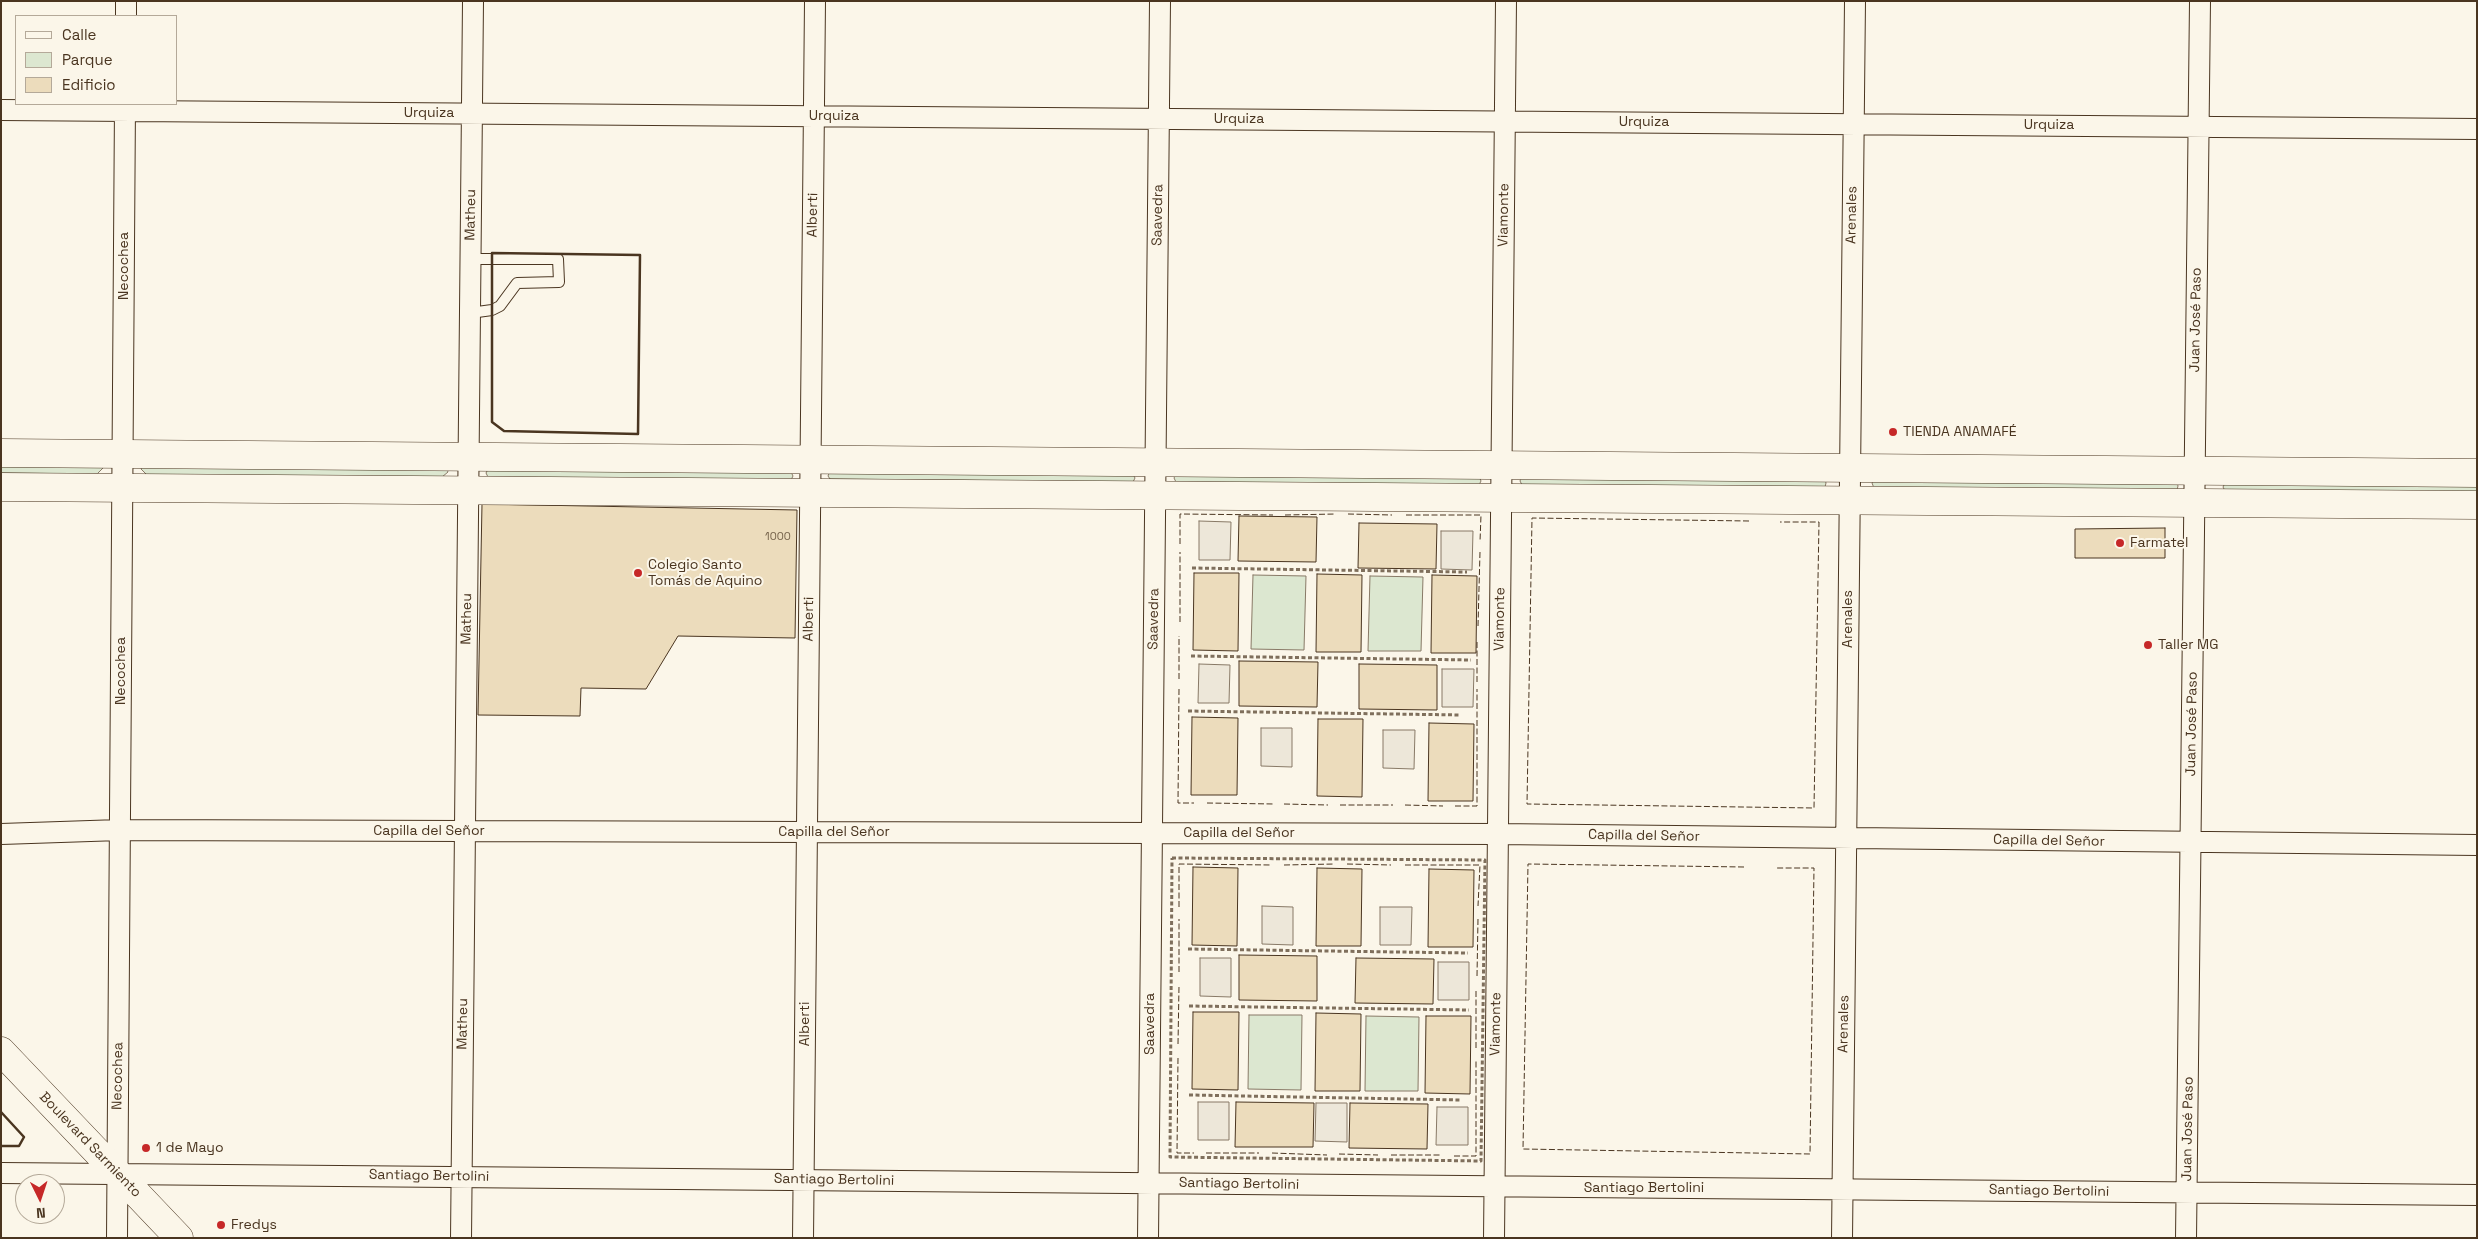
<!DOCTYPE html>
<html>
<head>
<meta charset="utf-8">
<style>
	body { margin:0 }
	#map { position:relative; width:2478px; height:1239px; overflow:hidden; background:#fbf6e9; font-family:"Space Grotesk",sans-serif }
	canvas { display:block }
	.frame { position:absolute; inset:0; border:2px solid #4a3520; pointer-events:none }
	.legend { position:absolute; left:15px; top:15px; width:162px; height:90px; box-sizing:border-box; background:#fbf6e9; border:1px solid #b4a999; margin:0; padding:6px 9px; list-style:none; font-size:15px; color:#4a3520 }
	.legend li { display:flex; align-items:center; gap:10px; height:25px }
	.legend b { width:25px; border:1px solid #b4a999 }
	.north { position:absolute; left:15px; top:1174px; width:50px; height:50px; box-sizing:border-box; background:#fbf6e9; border:1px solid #b4a999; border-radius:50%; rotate:176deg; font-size:14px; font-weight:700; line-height:20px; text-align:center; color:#4a3520 }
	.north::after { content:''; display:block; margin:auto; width:18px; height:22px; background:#c62828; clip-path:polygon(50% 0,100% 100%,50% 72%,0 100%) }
</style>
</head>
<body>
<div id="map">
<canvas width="2478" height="1239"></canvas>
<div class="frame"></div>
<ul class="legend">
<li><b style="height:6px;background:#fbf6e9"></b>Calle</li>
<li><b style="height:14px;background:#dce7d0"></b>Parque</li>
<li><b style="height:14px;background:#ecdcbc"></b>Edificio</li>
</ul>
<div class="north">N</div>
</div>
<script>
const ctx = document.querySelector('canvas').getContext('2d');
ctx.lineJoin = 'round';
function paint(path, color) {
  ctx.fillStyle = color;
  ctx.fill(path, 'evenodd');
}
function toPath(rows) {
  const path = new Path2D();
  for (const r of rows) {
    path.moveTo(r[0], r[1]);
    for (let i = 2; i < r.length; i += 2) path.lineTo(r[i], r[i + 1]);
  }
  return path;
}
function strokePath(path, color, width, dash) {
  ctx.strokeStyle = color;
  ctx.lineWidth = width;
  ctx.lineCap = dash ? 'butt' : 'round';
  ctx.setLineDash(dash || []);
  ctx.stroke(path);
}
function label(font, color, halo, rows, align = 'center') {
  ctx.font = font + ' "Space Grotesk",sans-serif';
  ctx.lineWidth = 4;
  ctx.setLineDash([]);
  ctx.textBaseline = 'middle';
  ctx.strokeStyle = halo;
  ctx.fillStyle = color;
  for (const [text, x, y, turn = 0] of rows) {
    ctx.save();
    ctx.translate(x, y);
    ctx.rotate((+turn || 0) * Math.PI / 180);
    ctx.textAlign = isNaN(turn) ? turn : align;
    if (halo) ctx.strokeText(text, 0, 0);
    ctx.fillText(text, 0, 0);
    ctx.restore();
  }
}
const green = toPath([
	[1,461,101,464,103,468,97,474,1,473,1,461],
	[143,465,446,467,448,472,442,477,147,475,141,469,143,465],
	[488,469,791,472,793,476,791,480,488,477,486,473,488,469],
	[830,471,1133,474,1135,478,1133,482,830,479,828,476,830,471],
	[1176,474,1479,476,1481,481,1479,485,1176,482,1174,478,1176,474],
	[1522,476,1825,479,1826,483,1825,487,1522,485,1520,481,1522,476],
	[1874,480,2177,482,2178,486,2177,490,1874,488,1872,483,1874,480],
	[2225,483,2477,483,2477,495,2225,491,2223,487,2225,483],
	[1253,575,1306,576,1304,650,1251,649,1253,575],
	[1370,576,1423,577,1421,651,1368,651,1370,576],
	[1249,1015,1302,1015,1301,1090,1248,1089,1249,1015],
	[1366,1016,1419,1017,1418,1091,1365,1091,1366,1016]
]);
paint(green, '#dce7d0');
strokePath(green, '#887966', 1);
const parking = toPath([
	[1199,521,1231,522,1230,560,1199,560,1199,521],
	[1441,531,1473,531,1472,570,1441,569,1441,531],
	[1199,664,1230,665,1229,703,1198,703,1199,664],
	[1442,669,1474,669,1473,707,1442,707,1442,669],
	[1261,728,1292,728,1292,767,1261,766,1261,728],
	[1383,730,1415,730,1414,769,1383,768,1383,730],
	[1262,906,1293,907,1293,945,1262,944,1262,906],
	[1380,907,1412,907,1411,945,1380,945,1380,907],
	[1200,958,1231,958,1231,997,1200,996,1200,958],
	[1438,962,1469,962,1469,1000,1438,1000,1438,962],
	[1198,1102,1229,1102,1229,1140,1198,1140,1198,1102],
	[1316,1103,1347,1103,1347,1142,1315,1141,1316,1103],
	[1437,1107,1468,1107,1468,1145,1436,1145,1437,1107]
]);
paint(parking, '#ede7d9');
strokePath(parking, '#887966', 1);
const building = toPath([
	[482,504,797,510,795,638,678,636,646,689,581,688,580,716,478,715,482,504],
	[1239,516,1317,517,1316,562,1238,561,1239,516],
	[1359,523,1437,524,1436,569,1358,568,1359,523],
	[2165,528,2165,558,2075,558,2075,529,2165,528],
	[1194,573,1239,573,1238,651,1193,650,1194,573],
	[1317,574,1362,575,1361,652,1316,652,1317,574],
	[1432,575,1477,576,1476,653,1431,653,1432,575],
	[1239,661,1318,662,1317,707,1239,706,1239,661],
	[1359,664,1437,665,1437,710,1359,709,1359,664],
	[1192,717,1238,718,1237,795,1191,795,1192,717],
	[1318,719,1363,719,1362,797,1317,796,1318,719],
	[1429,723,1474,724,1473,801,1428,801,1429,723],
	[1193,867,1238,868,1237,946,1192,945,1193,867],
	[1317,868,1362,869,1361,946,1316,946,1317,868],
	[1429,869,1474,870,1473,947,1428,947,1429,869],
	[1239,955,1317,956,1317,1001,1239,1000,1239,955],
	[1356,958,1434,959,1433,1004,1355,1003,1356,958],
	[1193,1012,1239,1012,1238,1090,1192,1089,1193,1012],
	[1316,1013,1361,1014,1360,1091,1315,1091,1316,1013],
	[1426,1016,1471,1016,1470,1094,1425,1093,1426,1016],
	[1236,1102,1314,1103,1313,1147,1235,1147,1236,1102],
	[1350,1103,1428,1104,1427,1149,1349,1148,1350,1103]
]);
paint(building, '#ecdcbc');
strokePath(building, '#4a3520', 1);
const lane = toPath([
	[470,313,492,310,500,306,517,283,559,282,558,259,471,259]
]);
const street = toPath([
	[126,16,126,1],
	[1,110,2477,129],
	[1,834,120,830,1498,834,2477,845],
	[1,1173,2477,1195],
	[117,1238,125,104],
	[461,1238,473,1],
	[803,1238,815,1],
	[1148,1238,1160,1],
	[1494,1238,1506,1],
	[1842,1238,1855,1],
	[2186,1238,2200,1]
]);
const secondary = toPath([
	[1,453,2477,473],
	[1,487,2477,505],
	[1,1051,179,1238]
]);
strokePath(lane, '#4a3520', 12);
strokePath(street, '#4a3520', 22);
strokePath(secondary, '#4a3520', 29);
strokePath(toPath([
	[1192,568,1467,572],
	[1191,656,1471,660],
	[1188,711,1461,715],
	[1172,858,1485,860,1481,1161,1170,1157,1172,858],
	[1188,949,1468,953],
	[1189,1006,1469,1010],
	[1189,1095,1461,1100]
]), '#7f6f5c', 3, [4, 2.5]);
strokePath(lane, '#fbf6e9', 10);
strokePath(street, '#fbf6e9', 20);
strokePath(secondary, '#fbf6e9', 28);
strokePath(toPath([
	[1348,514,1392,515],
	[1285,515,1336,514],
	[1406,515,1481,515,1480,542],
	[1749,521,1532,518,1527,804,1814,808,1819,522,1780,522],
	[1180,544,1180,514,1273,515],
	[1180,622,1180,552],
	[1478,626,1480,552],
	[1179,679,1179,636],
	[1477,682,1477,642],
	[1179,689,1178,803,1194,803],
	[1207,803,1274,804],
	[1284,804,1328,805],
	[1340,805,1393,805],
	[1405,805,1443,806],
	[1455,806,1477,806,1477,689],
	[1347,864,1391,865],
	[1284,865,1335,864],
	[1405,865,1480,865,1478,906],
	[1744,867,1528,864,1523,1149,1810,1154,1814,868,1775,868],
	[1179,907,1179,864,1272,865],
	[1179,972,1179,919],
	[1477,976,1478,919],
	[1178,1044,1179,986],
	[1476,1048,1476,991],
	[1178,1058,1177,1153,1194,1153],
	[1206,1153,1259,1153],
	[1272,1153,1327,1155],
	[1339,1154,1378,1155],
	[1391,1155,1442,1155],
	[1454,1156,1476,1156,1476,1061]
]), '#4a3520', 1, [6, 2.5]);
strokePath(toPath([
	[492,253,640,255,638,434,504,431,492,422,492,253],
	[1,1112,24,1137,19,1146,1,1146]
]), '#4a3520', 2.5);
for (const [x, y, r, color] of [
	[1893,432,5,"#c62828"],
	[2120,543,5,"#c62828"],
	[638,573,5,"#c62828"],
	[2148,645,5,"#c62828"],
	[146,1148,5,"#c62828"],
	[221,1225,5,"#c62828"]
]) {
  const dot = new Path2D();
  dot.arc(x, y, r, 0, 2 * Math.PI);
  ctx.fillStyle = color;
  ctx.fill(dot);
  strokePath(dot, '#fbf6e9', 2);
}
label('11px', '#725f47', null, [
	["1000",778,537]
]);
label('14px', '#4a3520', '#fbf6e9', [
	["Urquiza",429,113],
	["Urquiza",834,116],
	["Urquiza",1239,119],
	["Urquiza",1644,122],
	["Urquiza",2049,125],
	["Matheu",471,215,-89],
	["Alberti",813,215,-89],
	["Saavedra",1158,215,-89],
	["Viamonte",1504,215,-89],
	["Arenales",1852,215,-89],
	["Necochea",124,266,-90],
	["Juan José Paso",2196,320,-89],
	["Matheu",467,619,-89],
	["Alberti",809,619,-89],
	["Saavedra",1154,619,-89],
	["Viamonte",1500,619,-89],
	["Arenales",1848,619,-90],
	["Necochea",121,671,-90],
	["Juan José Paso",2192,724,-89],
	["Capilla del Señor",429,831],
	["Capilla del Señor",834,832],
	["Capilla del Señor",1239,833],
	["Capilla del Señor",1644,836,1],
	["Capilla del Señor",2049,841,1],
	["Matheu",463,1024,-89],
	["Alberti",805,1024,-90],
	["Saavedra",1150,1024,-90],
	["Viamonte",1496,1024,-89],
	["Arenales",1844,1024,-89],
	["Necochea",118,1076,-89],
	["Juan José Paso",2188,1129,-89],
	["Boulevard Sarmiento",90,1145,46],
	["Santiago Bertolini",429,1176,1],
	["Santiago Bertolini",834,1180,1],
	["Santiago Bertolini",1239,1184,1],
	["Santiago Bertolini",1644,1188],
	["Santiago Bertolini",2049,1191,1]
]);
label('14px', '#4a3520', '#fbf6e9', [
	["TIENDA ANAMAFÉ",1903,432],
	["Farmatel",2130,543],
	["Colegio Santo",648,565],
	["Tomás de Aquino",648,581],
	["Taller MG",2158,645],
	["1 de Mayo",156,1148],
	["Fredys",231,1225]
], 'left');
</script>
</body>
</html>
